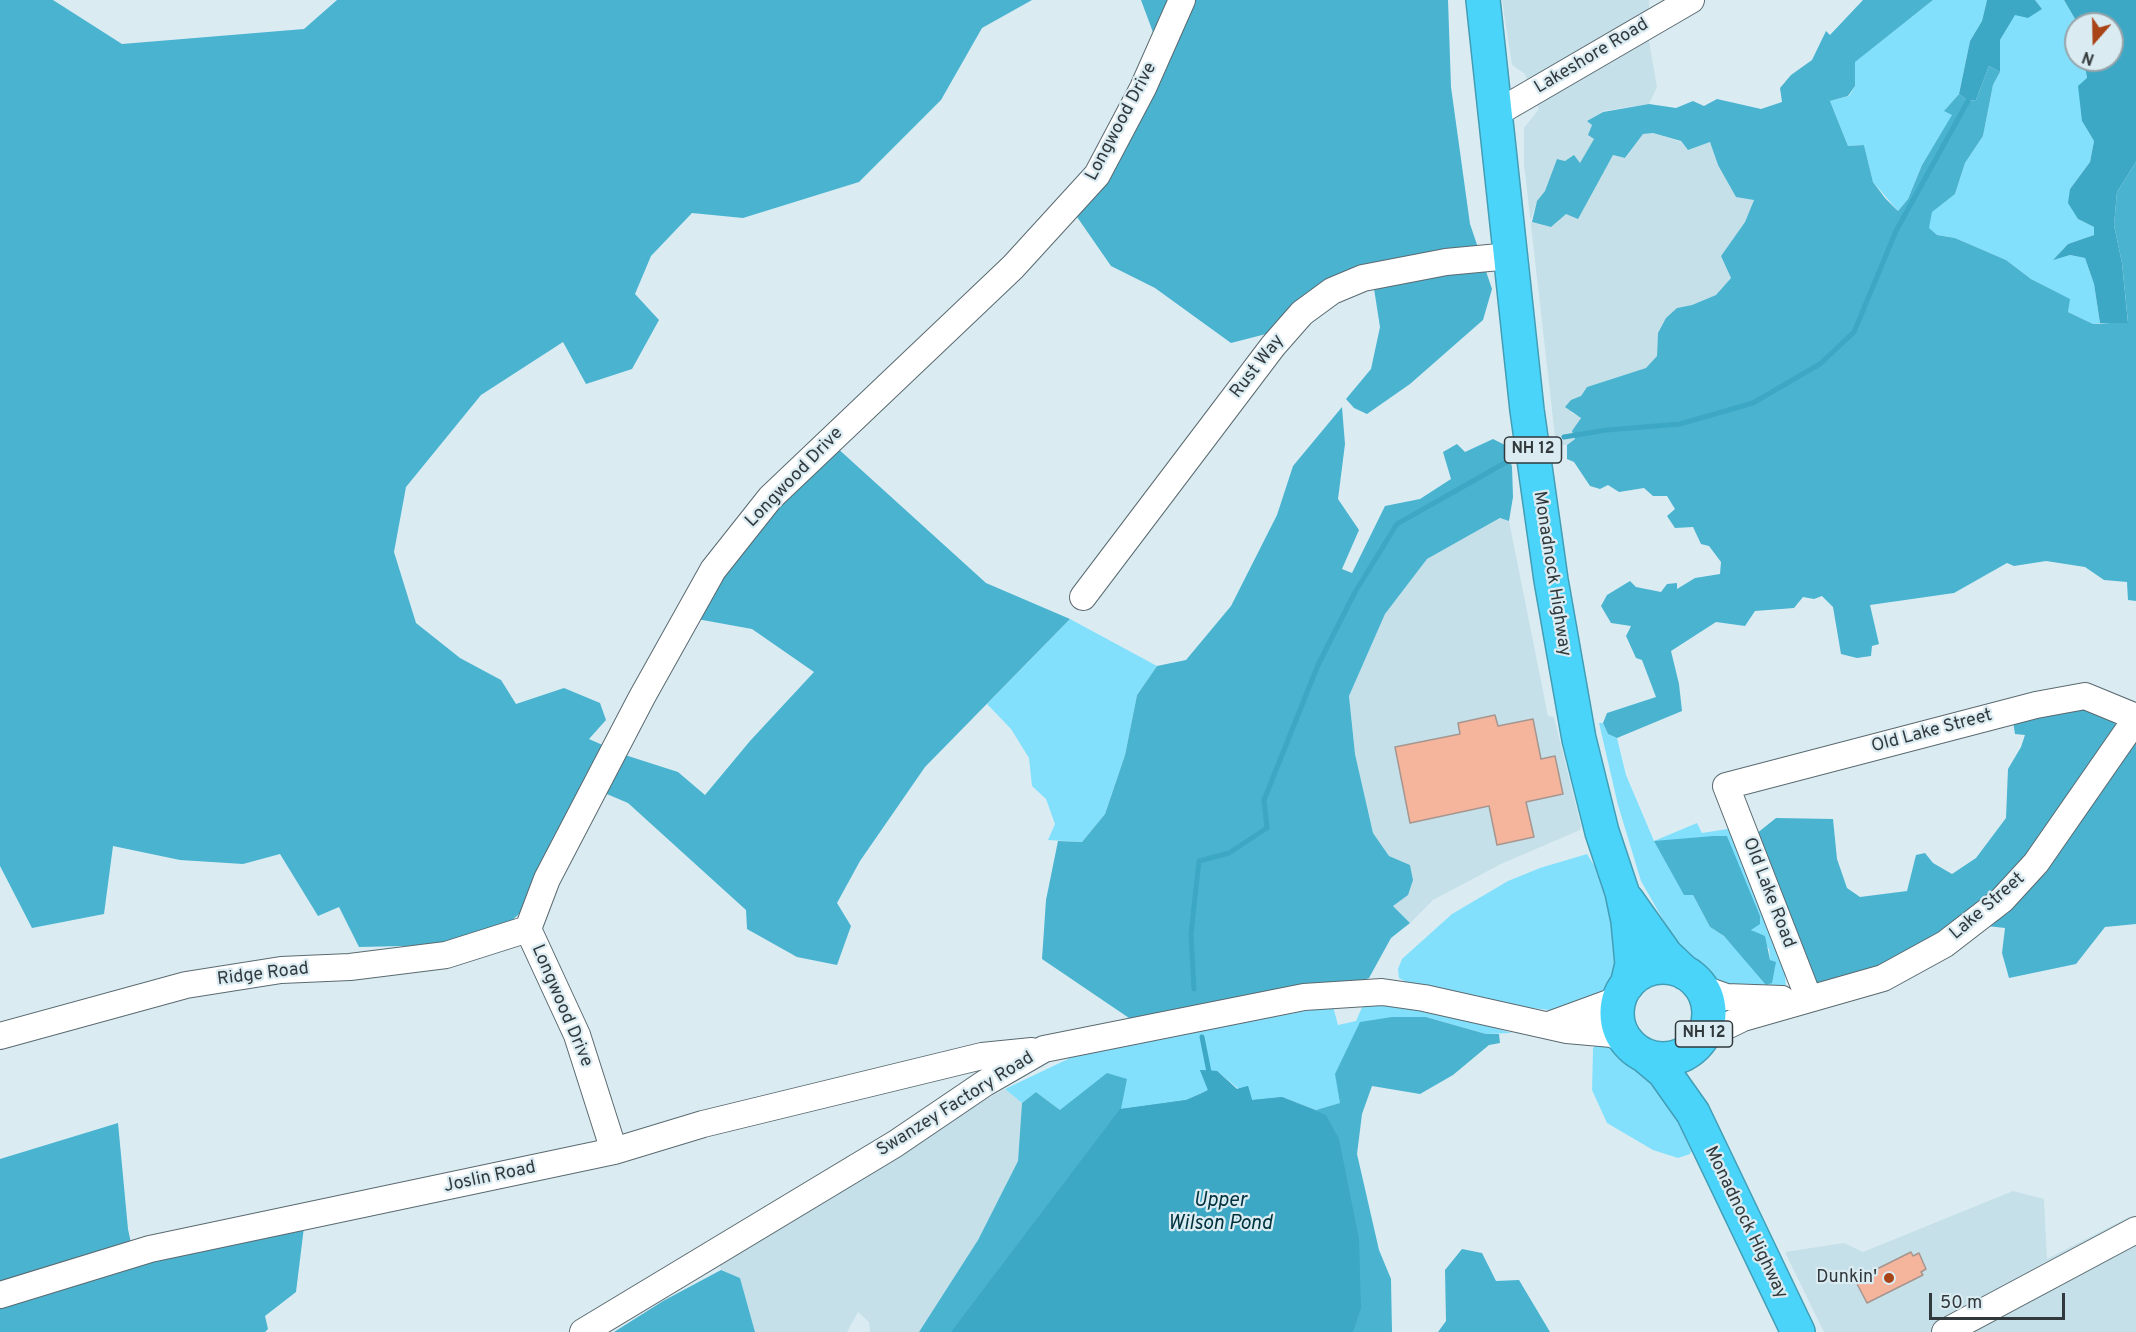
<!DOCTYPE html>
<html>
<head>
<meta charset="utf-8">
<style>
	body { margin:0 }
	#map { position:relative; width:2136px; height:1332px; overflow:hidden; background:#daecf2; font-family:Overpass,sans-serif }
	canvas { display:block }
	.north { position:absolute; left:2064px; top:12px; width:60px; height:60px; box-sizing:border-box; background:#daecf2; border:2px solid #97a4a9; border-radius:50%; rotate:200deg; font-size:16px; font-weight:700; line-height:24px; text-align:center; color:#32393c }
	.north::after { content:''; display:block; margin:auto; width:21px; height:27px; background:#a94418; clip-path:polygon(50% 0,100% 100%,50% 72%,0 100%) }
	.scale { position:absolute; left:1929px; top:1293px; width:136px; height:27px; box-sizing:border-box; border:3px solid #32393c; border-top:0; padding-left:8px; font-size:18px; line-height:21px; white-space:nowrap; color:#32393c; -webkit-text-stroke:4px #daecf2; paint-order:stroke }
</style>
</head>
<body>
<div id="map">
<canvas width="2136" height="1332"></canvas>
<div class="north">N</div>
<div class="scale">50 m</div>
</div>
<script>
const ctx = document.querySelector('canvas').getContext('2d');
ctx.lineJoin = 'round';
function paint(path, color) {
  ctx.fillStyle = color;
  ctx.fill(path, 'evenodd');
}
function toPath(rows) {
  const path = new Path2D();
  for (const r of rows) {
    if (r.length === 3) {
      path.moveTo(r[0] + r[2], r[1]);
      path.arc(r[0], r[1], r[2], 0, 2 * Math.PI);
      continue;
    }
    path.moveTo(r[0], r[1]);
    for (let i = 2; i < r.length; i += 2) path.lineTo(r[i], r[i + 1]);
  }
  return path;
}
function strokePath(path, color, width, dash) {
  ctx.strokeStyle = color;
  ctx.lineWidth = width;
  ctx.lineCap = dash ? 'butt' : 'round';
  ctx.setLineDash(dash || []);
  ctx.stroke(path);
}
function label(font, color, halo, rows, align = 'center') {
  ctx.font = font + ' Overpass,sans-serif';
  ctx.lineWidth = 4.5;
  ctx.setLineDash([]);
  ctx.textBaseline = 'middle';
  ctx.strokeStyle = halo;
  ctx.fillStyle = color;
  for (const [text, x, y, turn = 0] of rows) {
    ctx.save();
    ctx.translate(x, y);
    ctx.rotate((+turn || 0) * Math.PI / 180);
    ctx.textAlign = isNaN(turn) ? turn : align;
    if (halo) ctx.strokeText(text, 0, 0);
    ctx.fillText(text, 0, 0);
    ctx.restore();
  }
}
paint(toPath([
	[1502,0,1649,0,1649,41,1657,87,1649,104,1603,111,1588,121,1592,125,1589,135,1594,139,1580,164,1557,159,1545,191,1537,201,1530,222,1551,227,1605,169,1613,155,1626,158,1643,134,1653,133,1681,142,1688,150,1710,142,1718,165,1754,199,1745,222,1721,256,1731,278,1716,295,1692,305,1677,308,1658,333,1657,356,1646,368,1587,387,1571,413,1581,417,1573,431,1575,439,1567,445,1556,445,1524,164,1524,128,1539,109,1525,74,1512,65],
	[1501,518,1509,521,1548,716,1554,717,1581,826,1580,830,1501,864,1433,900,1410,923,1393,906,1413,880,1410,865,1389,856,1373,833,1355,754,1349,696,1385,614,1427,559],
	[1005,1089,1022,1103,1018,1161,978,1240,919,1332,870,1332,869,1322,858,1312,847,1332,755,1332,740,1278,721,1270,719,1262,934,1128],
	[2013,1191,2044,1199,2047,1259,2129,1217,2136,1224,2136,1332,1824,1332,1785,1252,1844,1243,1863,1252]
]), '#c5e0e9');
paint(toPath([
	[1933,0,1987,0,1982,21,1970,41,1959,94,1945,110,1953,115,1922,165,1908,199,1898,211,1873,182,1864,145,1848,146,1830,101,1849,96,1855,86,1854,62],
	[2035,0,2064,0,2078,24,2076,60,2084,60,2087,78,2082,121,2094,141,2090,162,2070,189,2078,219,2094,227,2094,235,2068,244,2054,259,2070,255,2085,258,2094,284,2100,323,2093,324,2068,312,2069,299,2031,279,2006,260,1955,238,1937,235,1928,228,1932,211,1955,194,1965,163,1983,136,1993,85,2000,72,2000,40,2015,14,2042,9],
	[1070,619,1157,666,1137,695,1125,755,1105,814,1082,842,1048,840,1055,824,1046,799,1032,786,1029,758,1011,729,987,704],
	[1599,723,1603,723,1608,734,1617,738,1626,775,1654,841,1697,823,1702,833,1734,828,1784,963,1786,986,1762,992,1716,981,1674,939,1641,881,1618,805],
	[1727,836,1736,862,1751,929,1769,949,1770,960,1743,957,1724,936,1710,927,1693,895],
	[1587,854,1597,870,1623,943,1614,990,1575,1007,1549,1010,1507,1005,1408,983,1399,978,1398,969,1402,959,1452,914,1508,881,1540,868],
	[1390,1004,1434,1010,1512,1033,1486,1034,1426,1017,1341,1103,1316,1110,1282,1097,1252,1100,1217,1071,1209,1072,1208,1090,1186,1100,1120,1109,1060,1110,1036,1092,1022,1103,1005,1089,1070,1058,1106,1047,1333,1006,1338,1025,1356,1021,1363,1005],
	[1599,1042,1623,1051,1647,1068,1669,1100,1691,1151,1690,1154,1678,1158,1653,1150,1607,1123,1592,1090,1593,1048]
]), '#83e0fc');
paint(toPath([
	[0,0,53,0,122,44,304,29,337,0,1032,0,982,28,941,100,859,182,743,218,692,213,651,256,635,294,659,320,632,369,586,384,563,342,481,395,406,487,394,552,416,623,460,658,501,680,516,704,564,688,600,703,606,720,589,739,625,755,678,772,705,795,750,741,814,672,752,629,697,619,750,537,835,446,986,583,1070,619,925,767,860,861,837,903,851,926,837,965,797,957,747,929,746,910,628,803,588,786,534,900,506,926,448,945,359,947,339,907,318,916,280,854,243,864,180,860,113,846,104,914,32,928,0,866],
	[1141,0,1448,0,1451,87,1470,224,1492,289,1483,320,1410,384,1367,414,1354,408,1346,399,1371,369,1380,327,1370,263,1327,281,1266,334,1231,343,1155,288,1111,266,1075,214,1154,35],
	[1863,0,1933,0,1855,62,1855,86,1848,96,1830,101,1848,146,1864,145,1873,182,1885,198,1898,211,1908,199,1922,165,1952,115,1944,111,1959,94,1968,101,1976,100,1989,66,2000,72,1993,85,1983,136,1965,163,1955,194,1932,212,1929,228,1937,235,1955,238,2006,260,2031,279,2070,299,2068,312,2093,324,2128,322,2122,263,2114,225,2117,192,2136,162,2136,601,2128,600,2127,582,2104,580,2085,567,2046,561,2014,566,2007,563,1954,593,1870,605,1879,644,1872,646,1871,656,1857,658,1841,654,1833,607,1822,596,1814,599,1803,597,1794,608,1755,611,1745,626,1716,622,1671,651,1679,684,1682,711,1617,738,1608,734,1603,723,1607,713,1656,697,1642,660,1636,658,1626,636,1631,626,1611,623,1601,606,1607,595,1630,581,1636,587,1661,592,1667,584,1677,583,1677,589,1695,578,1720,574,1721,562,1709,546,1701,544,1693,527,1675,528,1667,516,1675,509,1667,496,1653,496,1644,488,1619,492,1608,485,1600,489,1590,486,1574,462,1567,459,1567,445,1575,439,1572,431,1581,418,1565,407,1571,400,1581,396,1587,387,1646,368,1657,356,1658,333,1666,318,1677,308,1692,305,1716,295,1731,278,1721,256,1745,222,1754,200,1736,197,1718,165,1710,142,1688,150,1681,141,1653,133,1643,134,1625,158,1613,155,1578,219,1566,214,1551,227,1532,222,1537,201,1545,191,1557,159,1565,161,1574,155,1580,163,1594,139,1588,135,1592,125,1587,121,1603,112,1649,104,1676,108,1693,101,1704,106,1717,99,1761,109,1782,102,1780,88,1791,75,1812,60,1826,31,1830,35],
	[1342,407,1345,444,1338,499,1359,530,1342,569,1352,573,1385,506,1420,499,1451,479,1443,452,1457,444,1465,452,1493,439,1507,446,1512,467,1513,497,1509,521,1500,518,1427,559,1385,614,1349,696,1355,754,1373,833,1389,856,1410,865,1413,880,1408,895,1393,906,1410,923,1391,938,1369,978,1356,983,1132,1020,1042,959,1046,900,1058,841,1082,842,1105,814,1125,755,1137,695,1157,666,1186,660,1231,606,1277,515,1293,466],
	[2073,706,2112,716,2117,729,2041,843,2003,884,1940,936,1862,976,1817,986,1756,834,1776,818,1833,819,1837,859,1847,888,1860,897,1907,891,1916,855,1925,853,1933,863,1952,874,1976,858,2006,818,2008,769,2021,747,2025,735,2015,734,2013,721],
	[2136,740,2136,924,2105,927,2076,964,2009,978,2002,953,2005,928,1987,926,2040,873,2083,818,2121,757],
	[1713,836,1727,836,1760,916,1760,924,1751,930,1765,936,1770,960,1776,962,1772,983,1766,985,1724,936,1710,927,1693,895,1684,895,1654,841],
	[1392,1017,1426,1017,1486,1034,1499,1034,1500,1043,1489,1045,1453,1075,1420,1094,1372,1086,1362,1114,1357,1154,1379,1250,1391,1279,1392,1332,919,1332,978,1240,1018,1161,1022,1103,1036,1092,1060,1110,1107,1073,1127,1079,1121,1109,1186,1100,1208,1090,1200,1070,1217,1071,1237,1089,1248,1086,1252,1100,1282,1097,1316,1110,1340,1103,1335,1074,1360,1022],
	[118,1123,128,1229,135,1262,201,1252,304,1227,296,1292,265,1316,268,1329,265,1332,0,1332,0,1159],
	[1462,1249,1482,1253,1496,1281,1519,1280,1550,1332,1438,1332,1446,1321,1445,1270],
	[721,1270,740,1278,755,1332,614,1332,663,1301]
]), '#4ab3d0');
paint(toPath([
	[1987,0,2035,0,2042,9,2028,18,2015,15,2000,40,2000,72,1989,66,1976,100,1968,101,1959,94,1970,41,1982,21],
	[2064,0,2136,0,2136,162,2117,192,2114,225,2122,263,2128,323,2100,323,2094,284,2085,258,2070,255,2053,260,2068,244,2094,235,2094,227,2078,219,2068,203,2070,189,2090,162,2094,141,2082,121,2078,86,2087,78,2084,60,2112,60,2112,24,2078,24],
	[1200,1070,1217,1071,1237,1089,1248,1086,1252,1100,1282,1097,1326,1115,1339,1139,1359,1239,1361,1308,1353,1332,951,1332,1120,1109,1186,1100,1201,1094,1208,1090]
]), '#3da8c5');
strokePath(toPath([
	[1564,437,1607,430,1680,424,1753,403,1820,364,1854,332,1896,231,1968,101],
	[1194,989,1191,934,1199,861,1229,853,1267,828,1264,800,1318,665,1355,592,1397,524,1510,460],
	[1202,1037,1209,1072]
]), '#3da8c5', 5);
const building = toPath([
	[1495,715,1498,726,1533,719,1541,759,1555,756,1563,794,1526,802,1534,837,1497,845,1489,806,1410,823,1395,747,1460,734,1458,723,1495,715],
	[1911,1252,1913,1256,1919,1253,1926,1269,1921,1272,1923,1275,1867,1303,1855,1280,1911,1252]
]);
paint(building, '#f5b49c');
strokePath(building, '#a69690', 1.5);
const minor = toPath([
	[1495,114,1691,0],
	[1083,597,1273,346,1302,313,1332,291,1363,278,1446,262,1510,256],
	[1701,988,1726,997,1782,999],
	[1809,999,1726,786,2036,705,2085,696,2136,717],
	[1549,1025,1609,1003,1620,997],
	[0,1036,186,985,281,970,350,967,446,955,528,929],
	[1702,1038,1743,1018,1883,978,1945,944,2002,900,2036,863,2136,719],
	[614,1151,577,1035,528,929,547,879,642,697,713,570,770,498,1013,267,1097,175,1143,88,1182,0],
	[0,1295,150,1249,614,1151,703,1124,982,1056,1032,1051],
	[583,1332,895,1144,985,1083,1044,1049,1304,997,1382,992,1424,998,1567,1030,1612,1034,1625,1040],
	[1945,1332,2136,1230]
]);
const highway = toPath([
	[1483,0,1527,410,1551,580,1579,739,1602,832,1622,892,1628,921,1632,964,1627,985],
	[1627,900,1666,955,1685,973],
	[1663,1013,46],
	[1645,1056,1664,1072,1693,1113,1798,1332]
]);
strokePath(minor, '#5a6a70', 28);
strokePath(highway, '#429eb7', 36);
strokePath(minor, '#fff', 26);
strokePath(highway, '#4bd4f9', 33);
for (const [x, y, r, color] of [
	[1889,1278,6,"#a94418"]
]) {
  const dot = new Path2D();
  dot.arc(x, y, r, 0, 2 * Math.PI);
  ctx.fillStyle = color;
  ctx.fill(dot);
  strokePath(dot, '#daecf2', 2);
}
for (const [x, y, w] of [
	[1533,450,57],
	[1704,1034,57]
]) {
  const box = new Path2D();
  box.roundRect(x - w / 2, y - 13, w, 26, 4.5);
  ctx.fillStyle = '#daecf2';
  ctx.fill(box);
  strokePath(box, '#32393c', 1.5);
}
label('bold 16px', '#32393c', null, [
	["NH 12",1533,450],
	["NH 12",1704,1034]
]);
label('18px', '#32393c', '#daecf2', [
	["Lakeshore Road",1592,57,-31],
	["Longwood Drive",1122,122,-62],
	["Rust Way",1258,367,-52],
	["Longwood Drive",795,478,-46],
	["Monadnock Highway",1551,574,81],
	["Old Lake Street",1932,732,-15],
	["Old Lake Road",1768,893,69],
	["Lake Street",1988,907,-41],
	["Ridge Road",263,975,-7],
	["Longwood Drive",561,1006,67],
	["Swanzey Factory Road",956,1105,-32],
	["Joslin Road",490,1178,-12],
	["Monadnock Highway",1745,1223,64]
]);
label('18px', '#32393c', '#daecf2', [
	["Dunkin'",1877,1278]
], 'right');
label('italic 20px', '#00323e', '#daecf2', [
	["Upper",1220,1202],
	["Wilson Pond",1220,1225]
]);
</script>
</body>
</html>
